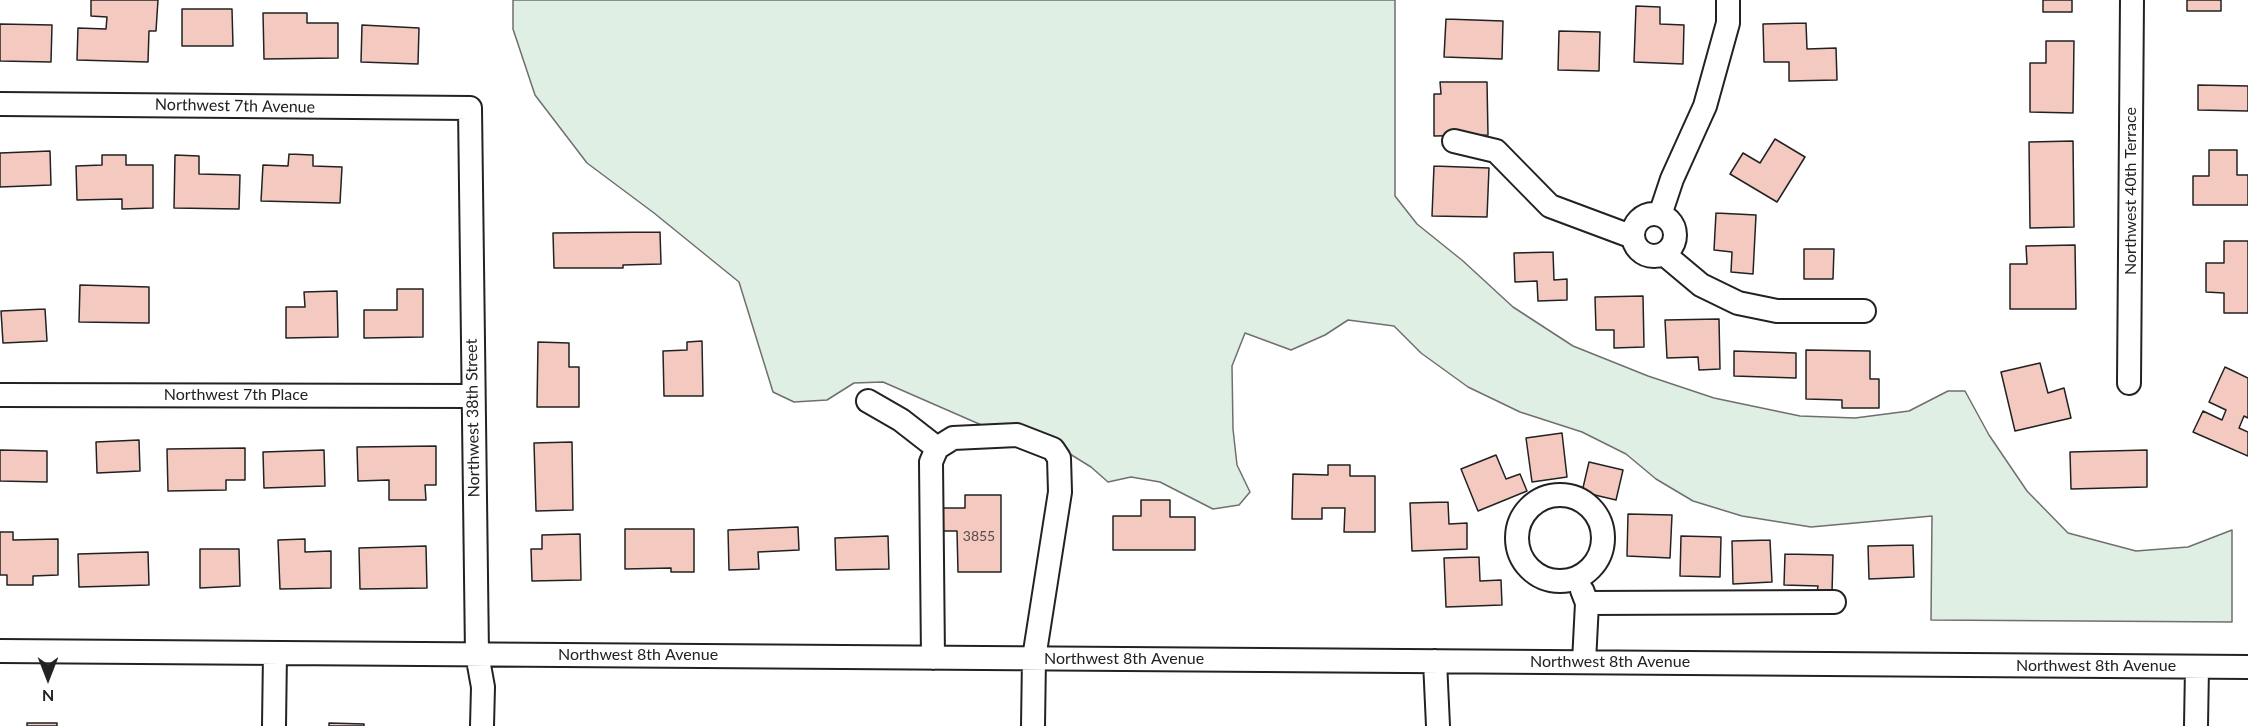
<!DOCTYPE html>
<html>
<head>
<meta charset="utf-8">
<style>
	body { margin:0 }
	#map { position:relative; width:2248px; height:726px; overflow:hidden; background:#fff; font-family:Lato,sans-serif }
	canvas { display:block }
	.north { position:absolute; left:18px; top:648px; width:60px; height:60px; -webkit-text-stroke:4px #fff; paint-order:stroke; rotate:180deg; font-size:16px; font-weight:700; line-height:24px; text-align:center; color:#222 }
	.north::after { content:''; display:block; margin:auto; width:21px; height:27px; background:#222; clip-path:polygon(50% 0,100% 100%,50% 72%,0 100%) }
</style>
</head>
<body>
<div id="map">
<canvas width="2248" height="726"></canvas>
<div class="north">N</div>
</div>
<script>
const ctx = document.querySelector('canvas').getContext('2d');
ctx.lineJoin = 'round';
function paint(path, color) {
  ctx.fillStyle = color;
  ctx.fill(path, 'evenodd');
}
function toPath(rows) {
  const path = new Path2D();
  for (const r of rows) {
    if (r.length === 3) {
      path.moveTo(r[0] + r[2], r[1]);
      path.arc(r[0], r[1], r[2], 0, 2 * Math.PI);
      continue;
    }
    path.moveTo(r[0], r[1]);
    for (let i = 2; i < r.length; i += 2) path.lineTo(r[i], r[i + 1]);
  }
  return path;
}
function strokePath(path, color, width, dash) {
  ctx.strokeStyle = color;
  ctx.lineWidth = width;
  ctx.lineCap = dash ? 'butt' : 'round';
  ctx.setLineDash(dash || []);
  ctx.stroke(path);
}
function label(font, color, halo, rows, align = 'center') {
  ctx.font = font + ' Lato,sans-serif';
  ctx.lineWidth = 4.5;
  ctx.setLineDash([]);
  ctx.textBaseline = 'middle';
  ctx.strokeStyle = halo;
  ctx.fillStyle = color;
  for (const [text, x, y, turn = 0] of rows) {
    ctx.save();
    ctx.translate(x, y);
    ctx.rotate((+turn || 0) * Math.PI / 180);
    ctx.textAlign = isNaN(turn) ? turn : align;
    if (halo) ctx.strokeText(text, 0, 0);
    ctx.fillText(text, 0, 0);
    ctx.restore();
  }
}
const green = toPath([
	[513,0,1395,0,1395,196,1417,224,1463,261,1513,307,1573,346,1648,376,1714,398,1800,416,1855,418,1909,411,1948,391,1965,391,1989,435,2027,491,2068,533,2136,551,2188,547,2232,530,2232,622,1931,620,1932,516,1811,527,1742,516,1693,501,1656,479,1626,454,1582,432,1520,412,1468,387,1421,353,1394,326,1348,320,1325,335,1291,350,1245,333,1232,366,1233,429,1237,465,1250,492,1239,505,1213,509,1160,482,1131,477,1108,482,1091,467,1057,446,986,427,883,382,854,383,827,400,794,402,773,392,739,282,654,213,587,163,535,95,513,29,513,0]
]);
paint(green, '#e0efe3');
strokePath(green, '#6f6f6f', 1.5);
const building = toPath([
	[91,0,158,0,156,31,149,31,148,62,77,60,78,28,106,29,107,17,91,16,91,0],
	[2043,0,2072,0,2072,12,2043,12,2043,0],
	[2187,0,2221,0,2221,11,2187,11,2187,0],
	[1636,6,1660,7,1660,24,1684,25,1683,64,1634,62,1636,6],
	[182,9,232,9,233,46,182,46,182,9],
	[263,13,307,13,307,23,338,23,338,58,264,59,263,13],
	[1446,19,1503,21,1502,59,1444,57,1446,19],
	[1806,23,1807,49,1836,48,1837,80,1789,81,1789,62,1764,62,1763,24,1806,23],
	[0,24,52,25,51,62,0,61,0,24],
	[362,25,419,28,418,64,361,62,362,25],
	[1559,31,1600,32,1599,71,1558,70,1559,31],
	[2046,41,2074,41,2073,113,2030,112,2030,63,2046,63,2046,41],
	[1440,82,1487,82,1488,135,1434,136,1434,94,1441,94,1440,82],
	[2198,85,2248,86,2248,111,2198,110,2198,85],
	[1775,139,1805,157,1777,202,1730,174,1743,153,1760,163,1775,139],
	[2073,141,2074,227,2030,228,2029,142,2073,141],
	[2209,150,2237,150,2237,175,2248,175,2248,205,2193,205,2193,176,2209,176,2209,150],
	[50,151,51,185,0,187,0,153,50,151],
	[289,154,313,155,313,166,342,167,340,203,261,201,263,165,288,166,289,154],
	[102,155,126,155,126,165,153,165,153,208,122,209,122,199,77,200,76,166,102,165,102,155],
	[175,155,199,156,199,174,240,175,239,209,174,208,175,155],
	[1434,166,1489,168,1487,217,1432,216,1434,166],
	[1716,213,1756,215,1753,274,1731,272,1732,252,1714,250,1716,213],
	[660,232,661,264,623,265,623,268,554,268,553,233,660,232],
	[2224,241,2248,241,2248,313,2224,313,2224,293,2206,292,2206,263,2224,263,2224,241],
	[2075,245,2076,309,2010,309,2010,264,2027,264,2026,246,2075,245],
	[1804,249,1834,249,1833,279,1804,279,1804,249],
	[1553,252,1554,280,1567,279,1567,300,1538,301,1537,281,1515,282,1514,253,1553,252],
	[80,285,149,287,149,323,79,322,80,285],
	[397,289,423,289,423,337,364,338,364,310,397,310,397,289],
	[337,291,338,337,286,338,286,307,305,307,304,292,337,291],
	[1643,296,1644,347,1614,348,1614,330,1596,330,1595,297,1643,296],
	[45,309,47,341,3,343,1,311,45,309],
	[1719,319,1720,369,1699,370,1698,357,1667,358,1665,320,1719,319],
	[702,341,703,396,664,396,663,351,687,350,687,342,702,341],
	[538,342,569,343,569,367,579,367,579,407,537,407,538,342],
	[1806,350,1870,351,1870,379,1879,379,1879,408,1842,408,1842,400,1806,399,1806,350],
	[1734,351,1796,353,1796,378,1734,376,1734,351],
	[2040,363,2048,393,2064,388,2071,418,2015,431,2001,372,2040,363],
	[2225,367,2248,378,2248,418,2244,416,2239,428,2248,432,2248,456,2193,432,2203,411,2222,420,2226,410,2209,402,2225,367],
	[1562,433,1567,477,1532,482,1526,438,1562,433],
	[139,440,140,471,97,473,96,442,139,440],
	[572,442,573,510,536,511,534,443,572,442],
	[436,446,436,485,425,485,426,500,389,500,389,480,358,481,357,447,436,446],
	[245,448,245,480,226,480,226,490,168,491,167,449,245,448],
	[0,450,47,451,47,482,0,481,0,450],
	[324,450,325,486,264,488,263,452,324,450],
	[2147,450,2147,487,2071,489,2070,452,2147,450],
	[1496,455,1506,479,1520,474,1527,491,1478,511,1461,469,1496,455],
	[1589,462,1623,470,1616,500,1582,492,1589,462],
	[1328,465,1350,465,1350,476,1375,476,1375,532,1344,532,1345,508,1322,508,1322,519,1292,519,1293,474,1328,475,1328,465],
	[965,495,1001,495,1001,572,958,572,957,531,942,531,942,508,965,508,965,495],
	[1141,500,1170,500,1170,517,1195,517,1195,550,1113,550,1113,516,1141,516,1141,500],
	[1448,502,1449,524,1467,523,1467,549,1412,551,1410,503,1448,502],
	[1628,514,1672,515,1670,558,1627,556,1628,514],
	[798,527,799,550,758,552,759,569,729,570,728,530,798,527],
	[625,529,694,529,694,572,671,572,671,568,625,569,625,529],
	[0,532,13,532,13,540,58,539,58,575,33,576,33,585,7,585,7,575,0,575,0,532],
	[580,534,581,580,532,581,531,549,542,549,542,535,580,534],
	[888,536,889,569,836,570,835,538,888,536],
	[1681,536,1721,537,1720,577,1680,576,1681,536],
	[305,539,305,552,331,551,331,588,280,589,278,540,305,539],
	[1770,540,1772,582,1733,584,1732,541,1770,540],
	[1913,545,1914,577,1869,579,1868,546,1913,545],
	[426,546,427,588,360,589,359,548,426,546],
	[200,549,239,549,240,586,200,588,200,549],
	[148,552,149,585,79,587,78,554,148,552],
	[1785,554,1833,555,1832,593,1817,592,1818,586,1784,585,1785,554],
	[1479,557,1480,581,1501,580,1502,605,1446,607,1444,558,1479,557],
	[27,723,57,723,57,726,27,726,27,723],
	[329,723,364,724,364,726,329,726,329,723]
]);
paint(building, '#f3c9c0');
strokePath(building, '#222', 1.5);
const minor = toPath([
	[0,104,470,108,477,654,483,687,482,726],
	[1454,141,1496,151,1550,206,1633,237],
	[1654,235,21],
	[1660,215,1672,179,1705,106,1728,23,1728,0],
	[1664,254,1701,285,1738,303,1777,311,1864,311],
	[2129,383,2132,0],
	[0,395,473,396],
	[868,401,901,420,937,448],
	[1560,538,43],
	[1582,590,1587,603,1584,662],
	[1587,603,1834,602],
	[0,651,2248,667],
	[933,658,931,462,937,448,953,438,1017,435,1053,449,1059,458,1060,492,1034,658,1033,726],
	[1435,661,1438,726],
	[274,726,275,653],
	[2196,726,2197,667]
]);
strokePath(minor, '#222', 26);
strokePath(minor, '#fff', 22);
label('14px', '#564c4a', null, [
	["3855",979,536]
]);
label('16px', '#222', '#fff', [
	["Northwest 7th Avenue",235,106,1],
	["Northwest 40th Terrace",2131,191,-90],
	["Northwest 7th Place",236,395],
	["Northwest 38th Street",473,418,-91],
	["Northwest 8th Avenue",638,655],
	["Northwest 8th Avenue",1124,659],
	["Northwest 8th Avenue",1610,662],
	["Northwest 8th Avenue",2096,666]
]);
</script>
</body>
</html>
